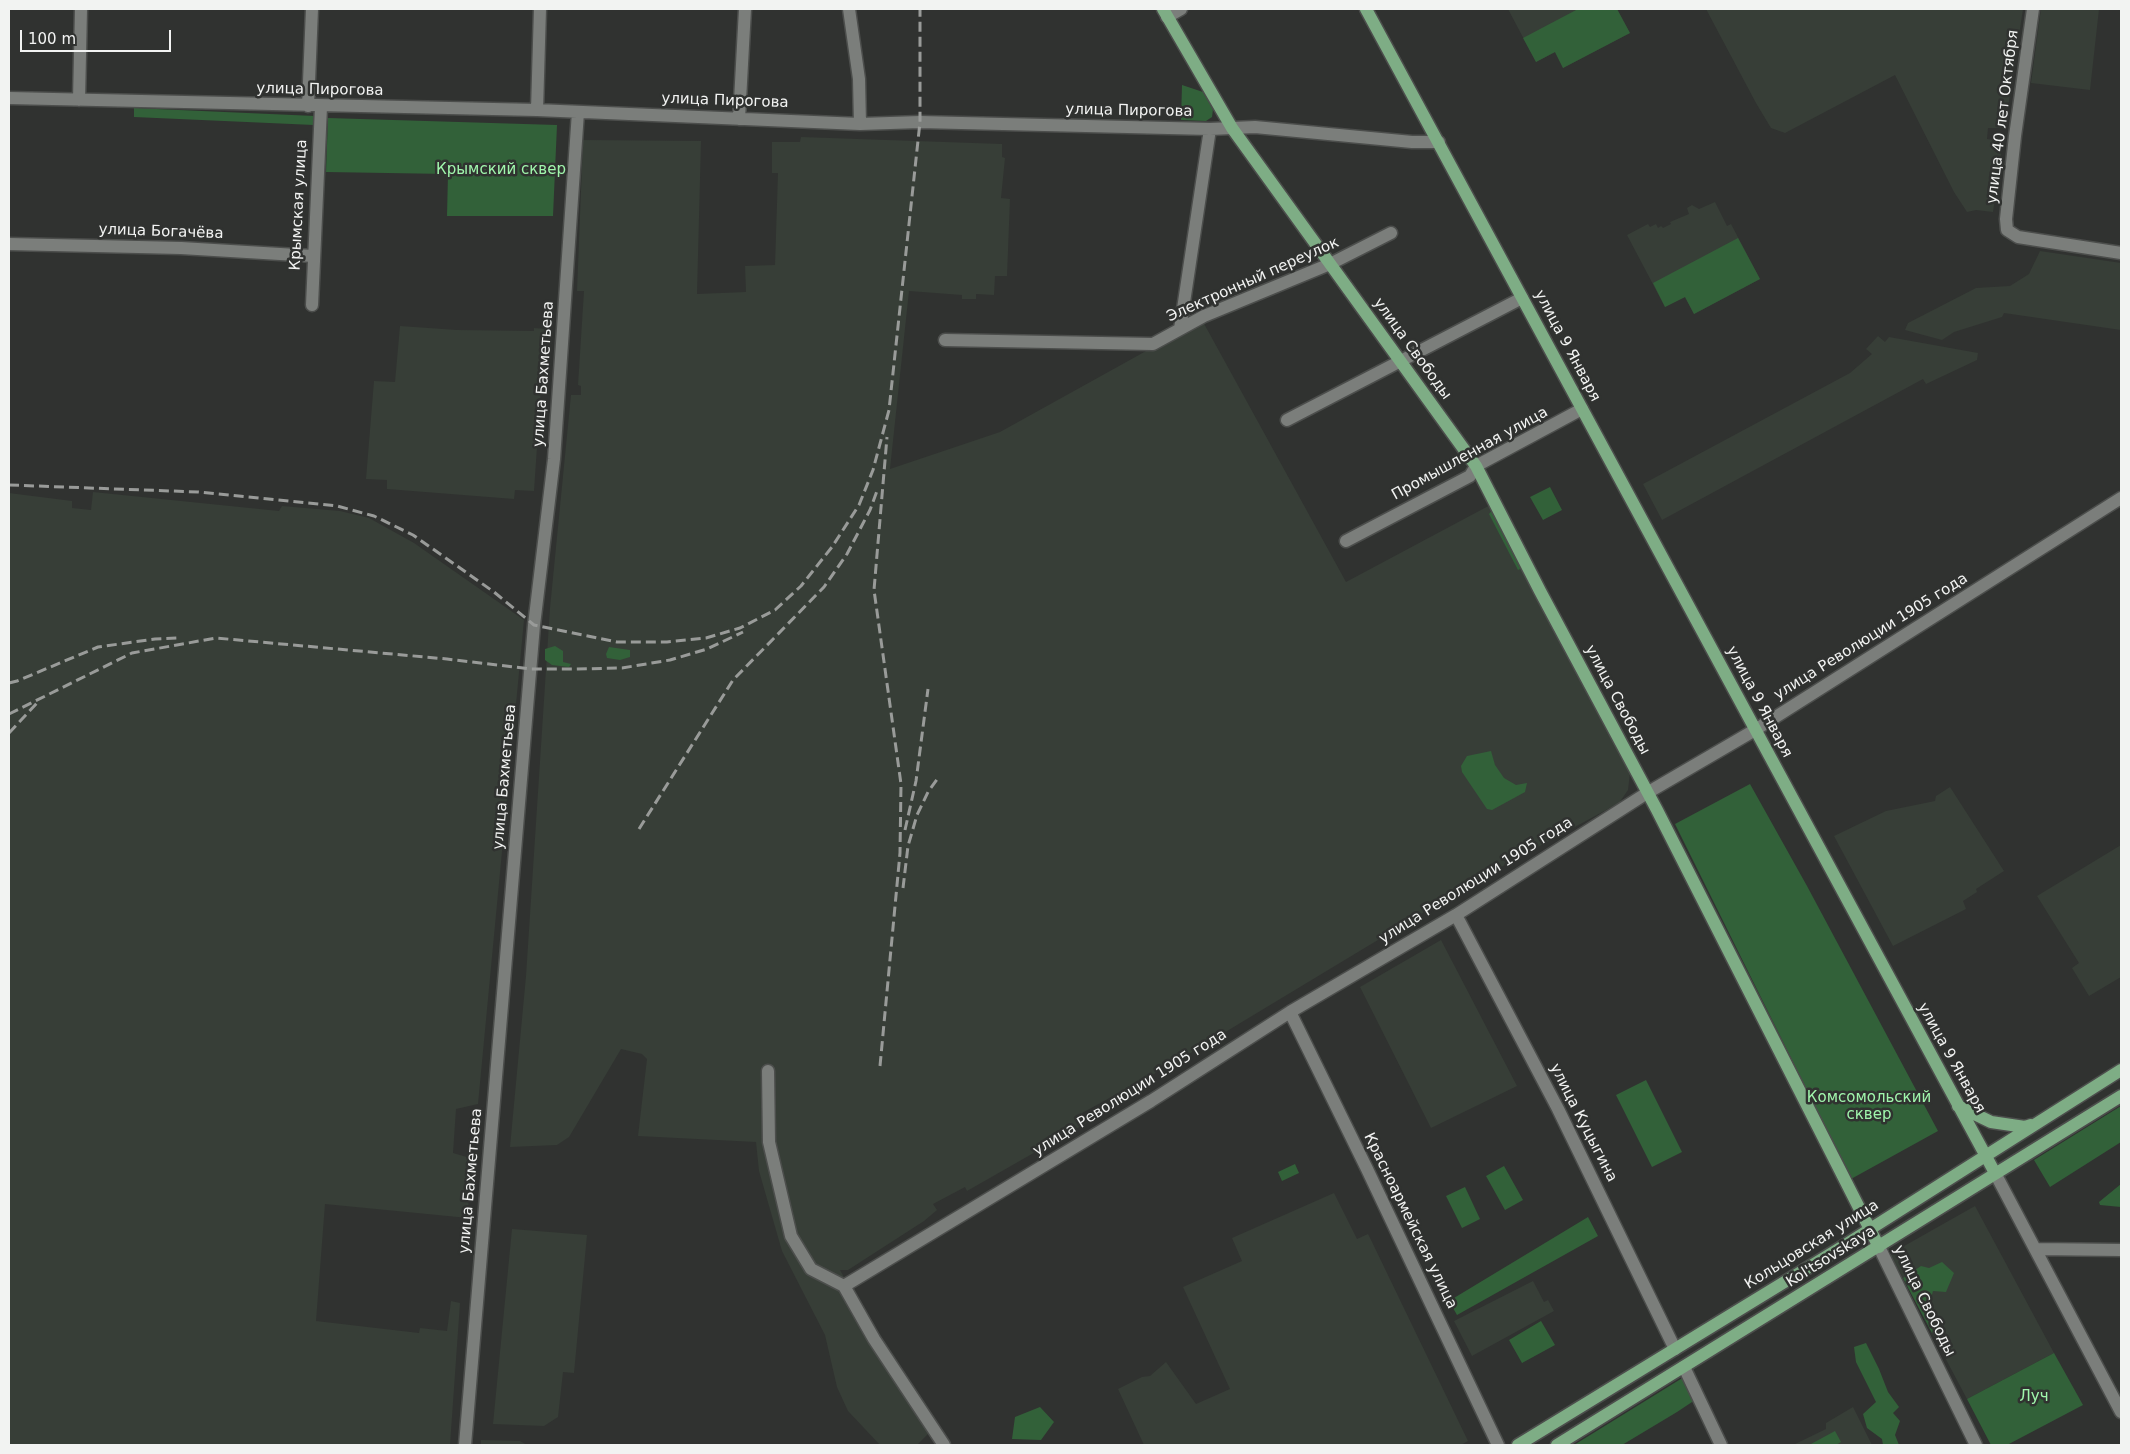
<!DOCTYPE html>
<html>
<head>
<meta charset="utf-8">
<style>
	body { margin:0 }
	#map { position:relative; width:2130px; height:1454px; overflow:hidden; background:#303230; font-family:"DejaVu Sans",sans-serif }
	canvas { display:block }
	.frame { position:absolute; inset:0; border:10px solid #f2f3f2; pointer-events:none }
	.scale { position:absolute; left:20px; top:30px; width:151px; height:22px; box-sizing:border-box; border:2px solid #f2f3f2; border-top:0; padding-left:6px; font-size:15px; line-height:18px; white-space:nowrap; color:#f2f3f2; -webkit-text-stroke:4px #303230; paint-order:stroke }
</style>
</head>
<body>
<div id="map">
<canvas width="2130" height="1454"></canvas>
<div class="frame"></div>
<div class="scale">100 m</div>
</div>
<script>
const ctx = document.querySelector('canvas').getContext('2d');
ctx.lineJoin = 'round';
function paint(path, color) {
  ctx.fillStyle = color;
  ctx.fill(path, 'evenodd');
}
function toPath(rows) {
  const path = new Path2D();
  for (const r of rows) {
    path.moveTo(r[0], r[1]);
    for (let i = 2; i < r.length; i += 2) path.lineTo(r[i], r[i + 1]);
  }
  return path;
}
function strokePath(path, color, width, dash) {
  ctx.strokeStyle = color;
  ctx.lineWidth = width;
  ctx.lineCap = dash ? 'butt' : 'round';
  ctx.setLineDash(dash || []);
  ctx.stroke(path);
}
function label(font, color, halo, rows, align = 'center') {
  ctx.font = font + ' "DejaVu Sans",sans-serif';
  ctx.lineWidth = 5;
  ctx.setLineDash([]);
  ctx.textBaseline = 'middle';
  ctx.strokeStyle = halo;
  ctx.fillStyle = color;
  for (const [text, x, y, turn = 0] of rows) {
    ctx.save();
    ctx.translate(x, y);
    ctx.rotate((+turn || 0) * Math.PI / 180);
    ctx.textAlign = isNaN(turn) ? turn : align;
    if (halo) ctx.strokeText(text, 0, 0);
    ctx.fillText(text, 0, 0);
    ctx.restore();
  }
}
paint(toPath([
	[1508,9,1617,9,1630,33,1563,68,1555,52,1536,62],
	[1706,9,2023,9,2014,68,2006,68,2004,86,2011,88,2005,128,1988,128,1987,139,2003,141,1993,212,1976,210,1967,212,1954,192,1895,75,1785,133,1771,128,1756,103],
	[2041,9,2099,9,2090,90,2031,83],
	[801,137,1002,144,1002,157,1005,158,1001,198,1010,199,1007,276,995,276,994,295,976,294,976,299,962,299,962,295,909,291,890,469,1000,432,1202,320,1346,582,1494,503,1630,773,1628,790,1619,803,1479,879,1174,1063,1082,1113,1088,1122,967,1191,965,1187,933,1204,937,1210,924,1221,848,1270,840,1270,929,1433,917,1445,880,1445,848,1411,837,1387,825,1335,782,1251,759,1171,756,1142,638,1136,647,1059,642,1054,621,1049,569,1137,557,1145,510,1147,526,976,550,608,571,395,581,395,581,386,578,385,584,291,577,291,583,140,701,141,697,294,746,292,745,266,775,265,778,173,772,173,772,142,800,142],
	[1715,202,1727,226,1731,224,1760,279,1694,314,1685,297,1665,307,1627,235,1648,224,1650,227,1656,224,1658,228,1661,226,1663,228,1671,224,1670,222,1689,214,1687,208,1692,205,1699,209],
	[2040,251,2121,263,2121,330,2004,313,2002,317,1954,332,1942,340,1905,330,1908,323,1976,288,2010,286,2029,274],
	[400,326,457,330,534,331,534,328,545,329,534,491,515,490,514,499,387,489,387,480,366,479,374,381,395,382],
	[1878,336,1885,342,1889,337,1978,353,1977,360,1926,384,1923,379,1662,520,1643,484,1850,373,1872,354,1866,349],
	[93,492,279,511,282,506,340,511,369,518,414,543,524,620,478,1104,456,1109,453,1153,470,1158,468,1218,325,1204,316,1321,419,1333,420,1328,447,1331,451,1301,460,1303,450,1445,9,1445,9,493,72,501,72,508,91,510],
	[1950,787,2004,871,1976,889,1977,892,1963,901,1966,909,1893,946,1834,836,1886,811,1935,801,1936,796],
	[2121,845,2121,977,2089,996,2072,968,2079,963,2037,896],
	[1441,940,1517,1086,1431,1128,1360,987],
	[1334,1193,1357,1239,1368,1234,1372,1242,1468,1441,1461,1445,1144,1445,1118,1389,1142,1377,1150,1376,1166,1362,1196,1404,1230,1389,1183,1287,1242,1261,1232,1238],
	[1975,1206,2054,1353,1967,1399,1890,1254],
	[512,1229,587,1235,574,1373,563,1372,558,1417,544,1426,493,1424],
	[1533,1281,1544,1302,1548,1300,1554,1311,1472,1356,1454,1321],
	[1853,1407,1872,1445,1793,1445,1826,1429,1826,1423],
	[481,1440,520,1441,527,1445,481,1445]
]), '#373e37');
paint(toPath([
	[1578,9,1617,9,1630,33,1563,68,1555,52,1536,62,1523,38],
	[1182,85,1203,92,1213,109,1212,117,1206,121,1181,120],
	[134,108,315,116,314,125,134,117],
	[328,118,557,125,553,216,447,216,448,174,326,172],
	[1738,238,1760,279,1694,314,1685,297,1665,307,1653,283],
	[1550,487,1562,510,1543,520,1530,497],
	[1494,508,1524,567,1518,570,1489,514],
	[555,646,563,651,563,662,571,664,569,667,552,665,545,660,545,649],
	[609,647,630,650,630,657,620,660,607,658,606,654],
	[1491,751,1495,765,1504,778,1516,785,1527,783,1525,792,1492,810,1487,809,1462,772,1461,766,1467,756],
	[1750,784,1807,886,1938,1131,1851,1179,1675,824],
	[1646,1080,1682,1152,1652,1167,1616,1095],
	[2121,1106,2121,1142,2050,1187,2034,1160],
	[1295,1164,1299,1173,1282,1181,1278,1172],
	[1504,1166,1523,1200,1505,1210,1486,1176],
	[2121,1184,2121,1207,2100,1205,2099,1202],
	[1465,1187,1480,1219,1462,1228,1446,1196],
	[1588,1217,1598,1236,1457,1315,1449,1301],
	[1942,1262,1954,1273,1946,1292,1933,1291,1929,1305,1941,1328,1932,1333,1903,1278,1921,1266,1929,1268],
	[1541,1321,1555,1345,1522,1363,1509,1340],
	[1866,1343,1879,1369,1888,1392,1899,1407,1893,1413,1900,1421,1895,1435,1899,1445,1883,1445,1882,1439,1867,1428,1863,1414,1876,1402,1856,1362,1854,1347],
	[2054,1353,2083,1405,2007,1445,1991,1445,1967,1399],
	[1684,1377,1695,1400,1677,1412,1622,1445,1574,1445],
	[1040,1407,1054,1422,1041,1440,1012,1439,1015,1417],
	[1835,1431,1841,1442,1836,1445,1812,1445,1811,1444]
]), '#326139');
const minor = toPath([
	[849,9,859,79,860,124],
	[2033,9,2015,136,2006,219,2007,230,2018,237,2121,253],
	[1167,17,1181,9],
	[9,98,537,110,860,124,920,122,1210,129,1255,127,1412,142,1439,142],
	[79,100,81,9],
	[308,106,312,9],
	[537,110,540,9],
	[739,119,745,9],
	[9,244,181,248,313,256],
	[312,305,321,107],
	[1180,329,1210,129],
	[945,340,1153,344,1204,316,1330,264,1391,233],
	[1287,420,1522,298],
	[1346,541,1470,476,1476,466,1582,409],
	[1456,915,1558,1109,1675,1349],
	[1290,1012,1367,1169,1498,1445],
	[768,1071,769,1142,791,1236,811,1269,844,1286],
	[1995,1173,2121,1412],
	[1879,1247,1976,1445],
	[2036,1249,2121,1250],
	[844,1286,1151,1101,1290,1012,1456,915,1647,793,1755,730,2121,498],
	[844,1286,874,1339,944,1445],
	[1684,1367,1721,1445],
	[465,1445,534,625,554,459,578,112]
]);
const major = toPath([
	[1163,9,1232,128,1476,466,1540,591,1657,810,1879,1247],
	[1366,9,1995,1173],
	[1958,1106,1991,1122,2025,1127,2031,1125],
	[1518,1445,1845,1245,2121,1070],
	[1557,1445,2121,1096]
]);
strokePath(minor, '#4c4e4c', 15);
strokePath(major, '#4c4e4c', 15);
strokePath(minor, '#7b7e7b', 12);
strokePath(major, '#7ead85', 12);
strokePath(toPath([
	[9,485,198,492,337,506,374,516,413,535,494,592,534,625,617,642,667,642,706,638,740,628,775,610,801,586,832,547,859,505,873,470,889,410,920,122,920,9],
	[9,683,17,681,98,647,155,639,179,638],
	[9,714,132,653,216,638,447,659,531,669,575,669,622,668,670,660,707,649,743,632],
	[9,733,37,703],
	[639,829,733,680,824,587,847,554,870,510,877,491],
	[905,830,916,781,928,689],
	[903,888,908,846,917,815,928,792,938,778],
	[880,1066,900,853,901,784,874,590,887,437]
]), '#999b99', 3, [10, 5]);
label('15px', '#f2f3f2', '#303230', [
	["улица Пирогова",320,90,1],
	["улица Пирогова",725,101,2],
	["улица Пирогова",1129,111,1],
	["улица 40 лет Октября",2003,117,-83],
	["Крымская улица",299,205,-87],
	["улица Богачёва",161,232,2],
	["Электронный переулок",1253,280,-24],
	["улица 9 Января",1567,346,62],
	["улица Свободы",1412,349,54],
	["улица Бахметьева",544,374,-86],
	["Промышленная улица",1470,454,-29],
	["улица Революции 1905 года",1871,637,-32],
	["улица Свободы",1617,700,62],
	["улица 9 Января",1759,702,62],
	["улица Бахметьева",505,777,-85],
	["улица Революции 1905 года",1476,881,-32],
	["улица 9 Января",1951,1058,61],
	["улица Революции 1905 года",1130,1093,-32],
	["улица Куцыгина",1583,1123,63],
	["улица Бахметьева",471,1181,-85],
	["Красноармейская улица",1410,1221,64],
	["Кольцовская улица",1812,1245,-32],
	["Kol'tsovskaya",1831,1257,-32],
	["улица Свободы",1924,1301,64]
]);
label('15px', '#a0f6ac', '#303230', [
	["Крымский сквер",501,170],
	["Комсомольский",1869,1098],
	["сквер",1869,1115],
	["Луч",2034,1397]
]);
</script>
</body>
</html>
